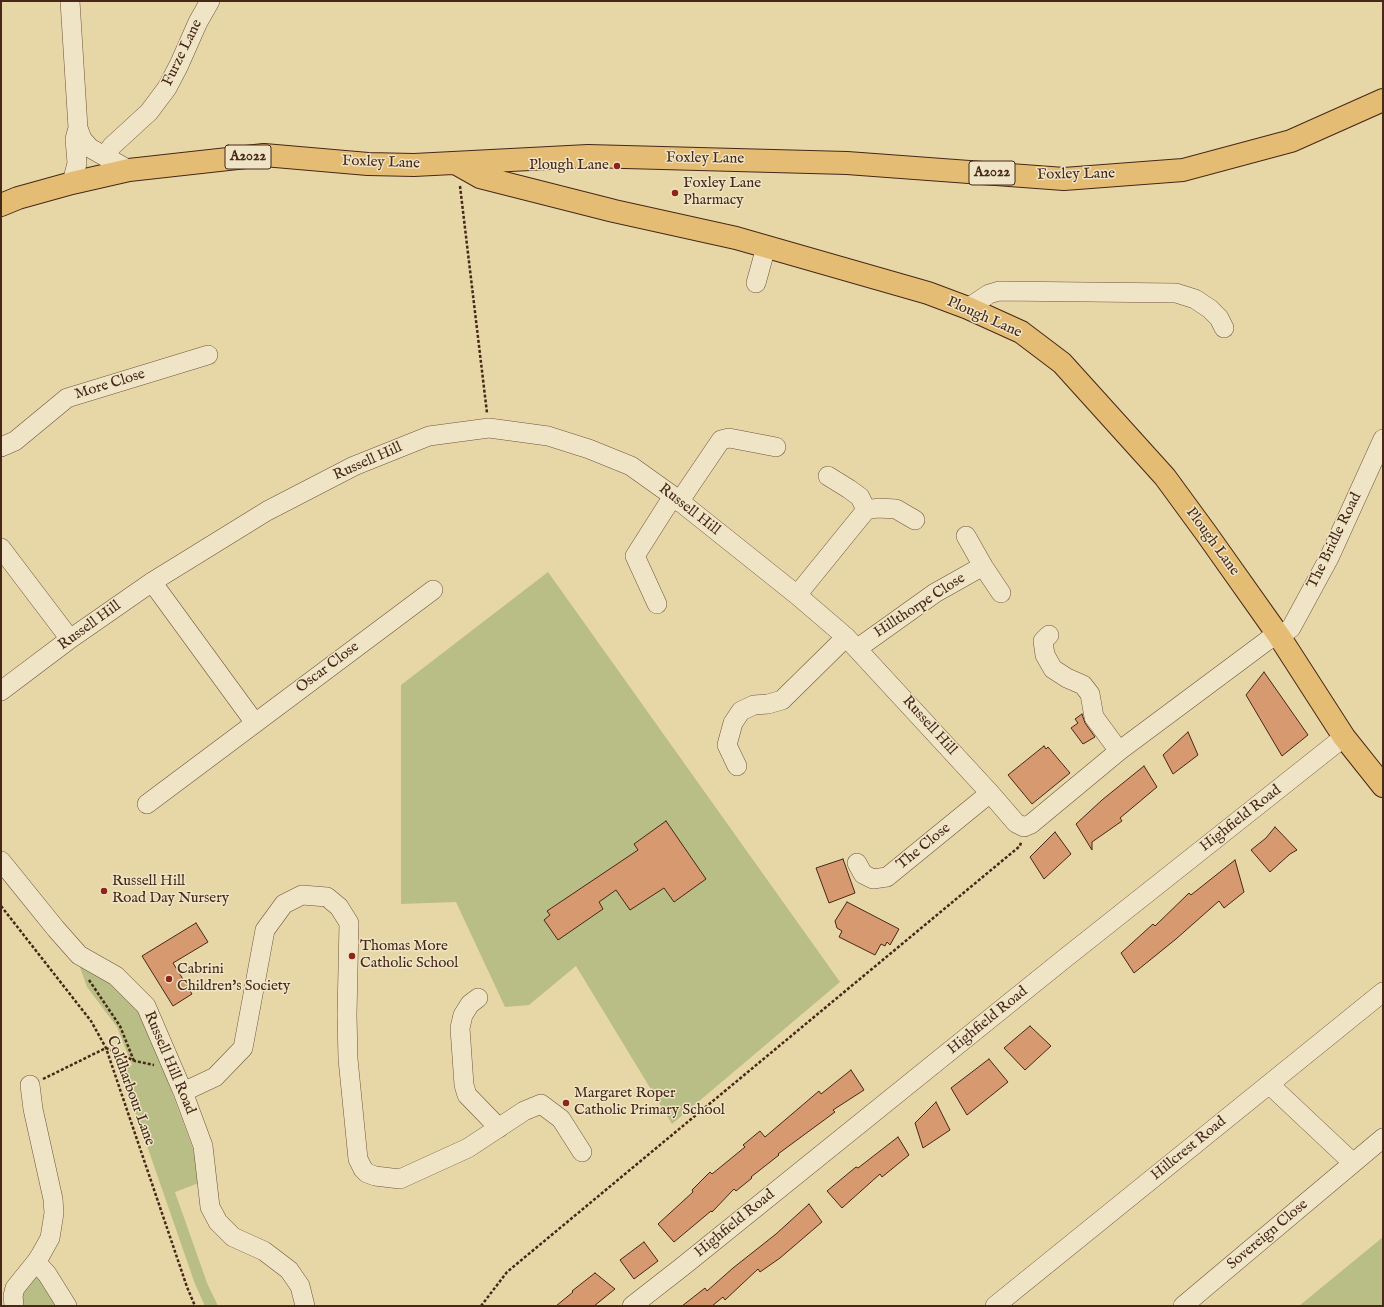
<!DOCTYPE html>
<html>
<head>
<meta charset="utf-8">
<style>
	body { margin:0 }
	#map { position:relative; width:1384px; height:1307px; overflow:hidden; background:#e7d7a7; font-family:"IM FELL English",serif }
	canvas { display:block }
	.frame { position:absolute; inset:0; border:2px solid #462718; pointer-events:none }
</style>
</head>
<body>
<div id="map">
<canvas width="1384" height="1307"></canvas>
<div class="frame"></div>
</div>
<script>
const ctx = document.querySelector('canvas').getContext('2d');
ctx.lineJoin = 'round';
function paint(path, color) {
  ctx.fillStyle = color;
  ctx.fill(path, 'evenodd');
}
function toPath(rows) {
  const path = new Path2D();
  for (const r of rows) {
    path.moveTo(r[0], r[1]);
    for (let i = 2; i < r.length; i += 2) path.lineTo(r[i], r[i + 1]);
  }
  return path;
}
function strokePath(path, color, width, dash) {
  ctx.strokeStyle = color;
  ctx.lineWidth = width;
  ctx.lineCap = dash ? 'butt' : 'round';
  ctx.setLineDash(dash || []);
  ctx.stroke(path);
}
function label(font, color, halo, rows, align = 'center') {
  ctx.font = font + ' "IM FELL English",serif';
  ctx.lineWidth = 3;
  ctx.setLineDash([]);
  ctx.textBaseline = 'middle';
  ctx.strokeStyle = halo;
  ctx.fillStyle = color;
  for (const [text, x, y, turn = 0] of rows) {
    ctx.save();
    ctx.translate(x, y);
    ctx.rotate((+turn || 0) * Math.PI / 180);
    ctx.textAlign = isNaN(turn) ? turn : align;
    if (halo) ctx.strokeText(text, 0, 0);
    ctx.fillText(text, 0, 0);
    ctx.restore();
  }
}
paint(toPath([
	[548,572,840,982,672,1124,576,966,529,1005,505,1007,456,902,401,904,401,685],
	[77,959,112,981,140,1009,160,1060,193,1149,199,1183,175,1192,207,1283,218,1306,205,1306,195,1284,120,1068,132,1065,117,1027,87,987],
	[1383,1237,1383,1306,1299,1306],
	[37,1273,62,1306,21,1306,20,1290]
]), '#b8be85');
const building = toPath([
	[1264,672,1308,735,1282,756,1246,695,1264,672],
	[1082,714,1085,723,1095,737,1083,744,1071,728,1078,723,1075,719,1082,714],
	[1188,732,1198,755,1173,774,1163,755,1188,732],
	[1044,746,1046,749,1048,747,1070,773,1032,804,1008,775,1044,746],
	[1144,766,1157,787,1120,818,1122,821,1092,842,1092,850,1076,824,1102,800,1144,766],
	[666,821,706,879,674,902,664,888,630,910,616,890,599,902,603,909,558,940,544,920,550,915,547,911,638,850,634,844,666,821],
	[1275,827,1297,850,1290,854,1270,872,1251,850,1266,838,1275,827],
	[1055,832,1071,854,1044,879,1030,857,1055,832],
	[843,859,855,893,829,903,816,868,843,859],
	[1235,860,1244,892,1224,908,1219,901,1176,939,1134,973,1121,953,1153,924,1155,926,1189,893,1191,895,1235,860],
	[847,902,899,929,890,945,887,942,885,946,881,944,875,955,839,937,842,931,837,928,835,921,847,902],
	[196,923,208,942,173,963,192,994,173,1006,142,956,196,923],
	[1030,1026,1051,1046,1025,1070,1004,1048,1030,1026],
	[989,1059,1008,1082,967,1115,951,1088,989,1059],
	[851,1070,864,1090,833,1110,835,1112,778,1154,779,1155,751,1177,752,1178,736,1191,734,1189,712,1212,711,1211,674,1242,658,1224,693,1192,692,1190,710,1172,712,1174,745,1147,743,1145,760,1131,765,1137,819,1091,821,1094,851,1070],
	[936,1102,950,1130,923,1148,915,1123,936,1102],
	[898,1137,909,1155,882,1177,880,1174,842,1208,827,1191,856,1167,858,1168,898,1137],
	[809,1204,822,1222,780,1258,760,1272,758,1269,725,1300,723,1297,712,1306,682,1306,705,1288,707,1291,733,1268,776,1234,809,1204],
	[644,1242,658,1261,634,1279,620,1260,644,1242],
	[595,1273,615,1289,594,1306,556,1306,573,1292,572,1291,595,1273]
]);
paint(building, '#d7996f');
strokePath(building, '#462718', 1);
const minor = toPath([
	[70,1,78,128,82,139,90,148,129,170],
	[105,156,112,146,149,112,167,88,179,65,198,22,210,1],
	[72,183,77,163,75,139,78,128],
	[756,283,766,247],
	[968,308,989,294,999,291,1176,293,1195,299,1210,309,1219,318,1224,328],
	[1,447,15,441,67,398,208,355],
	[828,476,849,489,860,497,866,510],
	[679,502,721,440,729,438,776,447],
	[966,536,983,566,1001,593],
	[1,548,70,639],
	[152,582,255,723],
	[797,595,866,510,878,508,896,509,915,520],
	[657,604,635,556,673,496],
	[1049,635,1043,641,1045,655,1053,669,1067,678,1083,685,1090,694,1094,717,1119,751],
	[858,648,935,593,983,566],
	[1,691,70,639,152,582,267,511,354,466,429,436,489,428,548,436,589,449,631,466,673,496,797,595,846,637,990,793,1016,823,1024,827,1031,824,1119,751,1268,640,1279,636,1291,628,1329,558,1383,439],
	[737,766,727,745,733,723,741,711,754,705,768,704,782,700,846,637],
	[147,804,433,590],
	[1,861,56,929,79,955,116,976,146,1006,183,1092,203,1146,210,1207,218,1222,233,1237,264,1251,289,1270,300,1286,305,1306],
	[857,863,863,874,873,879,887,877,990,793],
	[478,998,470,1004,463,1015,460,1028,464,1085,467,1095,499,1128],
	[1269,1084,1353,1163],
	[30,1085,33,1109,53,1199,54,1213,50,1238,40,1256,36,1262,47,1274,67,1306],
	[183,1092,215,1077,243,1048,265,930,284,904,302,895,327,897,339,907,349,923,347,1015,348,1059,358,1159,363,1169,367,1173,375,1176,400,1179,468,1148,524,1111,541,1104,561,1119,582,1152],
	[14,1306,13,1296,15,1288,36,1262],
	[632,1306,682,1267,1064,959,1344,737],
	[995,1306,1383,992],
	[1183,1306,1383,1138]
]);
const major = toPath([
	[457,164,480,177,614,211,736,238,928,293,968,308,1021,332,1062,363,1165,477,1206,533,1279,636,1344,737,1383,786],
	[1,205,18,198,72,183,129,170,264,155,368,164,414,165,588,156,847,163,1064,179,1183,170,1291,141,1383,100]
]);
strokePath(minor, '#6e533c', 20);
strokePath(major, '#462718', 24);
strokePath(toPath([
	[460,186,487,413],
	[1,906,91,1021,106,1048,187,1287,195,1306],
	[89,980,120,1026,134,1061],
	[43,1079,106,1048,135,1061,154,1065],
	[481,1306,507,1272,1020,846,1021,842]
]), '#462718', 2.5, [3, 2]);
strokePath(minor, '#efe5c6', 19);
strokePath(major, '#e4bc74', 22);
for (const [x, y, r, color] of [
	[617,166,4,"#8f2418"],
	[675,193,4,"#8f2418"],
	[104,891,4,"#8f2418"],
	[352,956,4,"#8f2418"],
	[169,979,4,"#8f2418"],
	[566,1103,4,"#8f2418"]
]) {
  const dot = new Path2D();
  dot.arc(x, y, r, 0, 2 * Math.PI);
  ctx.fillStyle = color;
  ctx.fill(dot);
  strokePath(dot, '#efe5c6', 1.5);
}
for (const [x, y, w] of [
	[248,157,46],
	[992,173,46]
]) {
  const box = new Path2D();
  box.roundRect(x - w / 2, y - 12, w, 24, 3);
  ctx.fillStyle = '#efe5c6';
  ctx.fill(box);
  strokePath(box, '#462718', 1);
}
label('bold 14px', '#462718', null, [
	["A2022",248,157],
	["A2022",992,173]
]);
label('15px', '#462718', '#efe5c6', [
	["Furze Lane",183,53,-64],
	["Foxley Lane",705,159,1],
	["Foxley Lane",381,163,2],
	["Foxley Lane",1076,175,-1],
	["Plough Lane",984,318,24],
	["More Close",110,385,-17],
	["Russell Hill",368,462,-24],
	["Russell Hill",689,510,38],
	["The Bridle Road",1335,541,-64],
	["Plough Lane",1212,542,54],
	["Hillthorpe Close",920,606,-33],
	["Russell Hill",90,626,-36],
	["Oscar Close",328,668,-37],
	["Russell Hill",929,726,48],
	["Highfield Road",1241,819,-38],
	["The Close",924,847,-39],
	["Highfield Road",988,1021,-39],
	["Russell Hill Road",169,1063,67],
	["Coldharbour Lane",130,1091,70],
	["Hillcrest Road",1189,1149,-39],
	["Highfield Road",735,1224,-39],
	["Sovereign Close",1268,1235,-40]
]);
label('15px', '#462718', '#efe5c6', [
	["Plough Lane",609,166,"right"],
	["Foxley Lane",683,184],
	["Pharmacy",683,201],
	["Russell Hill",112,882],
	["Road Day Nursery",112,899],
	["Thomas More",360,947],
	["Catholic School",360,964],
	["Cabrini",177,970],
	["Children's Society",177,987],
	["Margaret Roper",574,1094],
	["Catholic Primary School",574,1111]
], 'left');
</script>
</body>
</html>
